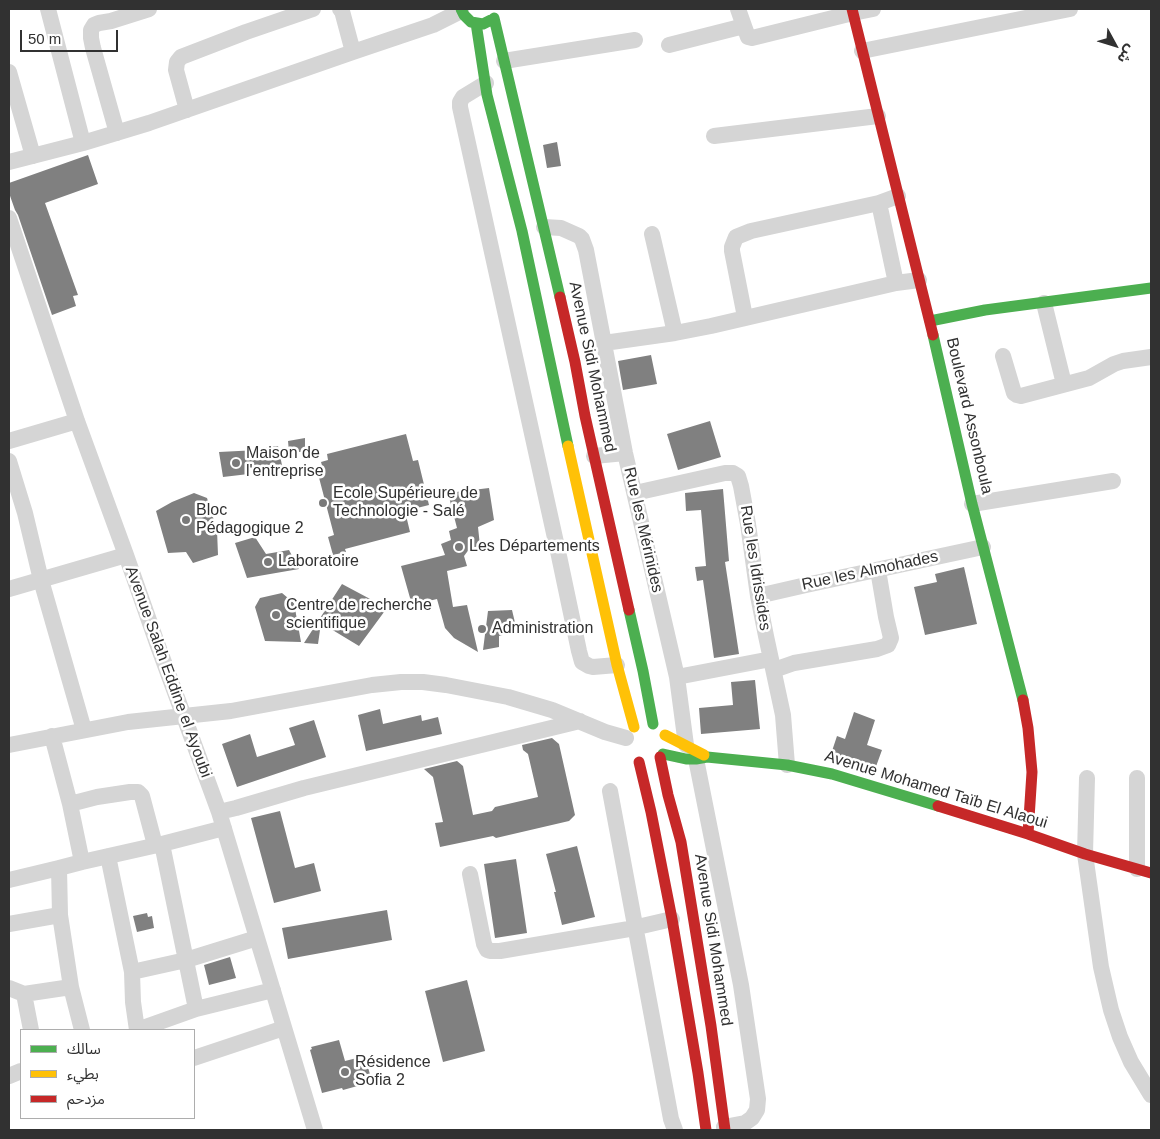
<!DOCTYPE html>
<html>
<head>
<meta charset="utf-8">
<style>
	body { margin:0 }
	#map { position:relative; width:1160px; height:1139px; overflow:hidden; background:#fff; font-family:Arial,"Noto Sans Arabic",sans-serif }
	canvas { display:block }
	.frame { position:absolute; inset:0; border:10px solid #313131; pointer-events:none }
	.legend { position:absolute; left:20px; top:1029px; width:175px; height:90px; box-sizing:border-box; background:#fff; border:1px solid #adadad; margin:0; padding:6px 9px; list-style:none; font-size:15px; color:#313131 }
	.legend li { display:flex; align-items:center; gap:10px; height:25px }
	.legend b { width:25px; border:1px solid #adadad }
	.north { position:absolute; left:1090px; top:20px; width:50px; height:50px; -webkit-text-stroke:4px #fff; paint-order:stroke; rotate:129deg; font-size:14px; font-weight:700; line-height:20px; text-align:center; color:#313131 }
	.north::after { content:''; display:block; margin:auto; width:18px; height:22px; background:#313131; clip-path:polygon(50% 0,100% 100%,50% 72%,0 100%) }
	.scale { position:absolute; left:20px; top:30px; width:98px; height:22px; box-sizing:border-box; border:2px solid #313131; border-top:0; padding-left:6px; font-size:15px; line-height:18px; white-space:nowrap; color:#313131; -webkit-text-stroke:4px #fff; paint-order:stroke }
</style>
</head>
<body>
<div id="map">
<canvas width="1160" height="1139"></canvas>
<div class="frame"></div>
<ul class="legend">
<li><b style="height:6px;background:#4caf50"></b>سالك</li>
<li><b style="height:6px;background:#ffc107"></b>بطيء</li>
<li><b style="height:6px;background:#c62828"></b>مزدحم</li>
</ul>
<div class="north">ش</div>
<div class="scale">50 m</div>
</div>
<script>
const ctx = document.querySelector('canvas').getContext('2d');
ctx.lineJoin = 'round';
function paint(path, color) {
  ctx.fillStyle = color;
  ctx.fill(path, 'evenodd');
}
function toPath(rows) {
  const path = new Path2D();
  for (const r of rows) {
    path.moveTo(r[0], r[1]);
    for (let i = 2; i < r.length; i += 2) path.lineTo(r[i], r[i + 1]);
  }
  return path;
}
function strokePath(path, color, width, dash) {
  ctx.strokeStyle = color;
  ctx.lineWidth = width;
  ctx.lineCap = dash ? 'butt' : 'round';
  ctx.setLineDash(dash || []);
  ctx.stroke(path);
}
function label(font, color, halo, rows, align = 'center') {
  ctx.font = font + ' Arial,sans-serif';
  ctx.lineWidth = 5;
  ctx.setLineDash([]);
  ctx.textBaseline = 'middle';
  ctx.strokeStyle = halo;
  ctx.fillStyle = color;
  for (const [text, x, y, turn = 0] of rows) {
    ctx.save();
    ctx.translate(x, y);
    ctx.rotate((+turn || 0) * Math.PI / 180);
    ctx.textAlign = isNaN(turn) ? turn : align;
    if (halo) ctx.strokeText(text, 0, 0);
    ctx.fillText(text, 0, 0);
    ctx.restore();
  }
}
paint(toPath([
	[557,142,561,166,547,168,543,145],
	[88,155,98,184,45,203,78,295,73,296,76,306,52,315,18,215,15,210,9,193,9,183],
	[651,355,657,384,623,390,618,361],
	[710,421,721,457,678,470,667,434],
	[406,434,413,461,418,460,429,505,405,511,410,532,345,549,346,552,333,555,328,537,334,535,317,470,323,469,321,462,328,460,327,454],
	[305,438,305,452,289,452,288,441],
	[278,446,283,470,223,477,219,452,258,450,258,448],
	[489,488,494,520,478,527,480,546,470,548,464,556,467,566,447,571,453,607,467,605,478,652,454,638,445,628,437,599,412,605,401,566,445,555,441,544,451,540,449,531,457,528,448,493],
	[723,489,729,561,725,562,739,654,714,658,703,580,697,581,695,567,706,566,701,510,686,511,685,493],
	[194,493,207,498,217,530,218,555,193,563,186,552,168,553,156,511,172,502],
	[255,537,266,554,289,550,299,569,247,578,235,543],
	[964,567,977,624,925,635,914,587,937,582,935,574],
	[342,584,387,608,359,646,321,623,318,644,304,643],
	[282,593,294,603,301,642,265,641,255,607,260,598],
	[512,610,517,631,499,636,499,647,483,650,488,611],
	[755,680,760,729,701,734,699,708,733,705,731,682],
	[380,709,383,724,421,715,422,721,438,717,442,734,366,751,358,715],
	[854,712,875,720,867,745,882,750,874,772,829,760,837,736,845,739],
	[314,720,326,757,237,787,222,744,250,734,257,757,295,745,289,728],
	[552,738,559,744,575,815,569,821,496,838,493,836,440,847,435,823,443,822,433,777,424,769,457,761,463,766,473,815,492,811,495,807,538,797,528,754,523,750,522,745],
	[280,811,295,868,314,863,321,891,274,903,251,818],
	[577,846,595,917,562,925,554,892,556,892,546,854],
	[516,859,527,933,495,938,484,864],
	[387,910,392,940,288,959,282,928],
	[147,913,148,917,152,916,154,928,137,932,133,916],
	[230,957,236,978,209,985,204,965],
	[467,980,485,1051,443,1062,425,991],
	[339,1040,345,1061,365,1056,372,1082,343,1090,342,1088,322,1093,310,1050,312,1049,311,1047]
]), '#808080');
strokePath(toPath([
	[48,9,83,143],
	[340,9,342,11,353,52],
	[738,9,744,26],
	[669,45,744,26,748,37,752,38,853,13,873,9],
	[862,51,1070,9],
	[504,61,635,40],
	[9,72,33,156],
	[486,83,463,97,460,102,460,107,559,556,579,651,582,662,589,666,593,667,617,665],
	[187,110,176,70,177,62,181,57,246,32,313,9],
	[117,133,93,48,91,38,91,30,94,25,99,23,111,21,149,9],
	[714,136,878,116],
	[9,162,83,143,149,123,353,52,433,25,461,11],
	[879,203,896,283],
	[9,218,77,421,126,555,158,646,219,812,315,1130],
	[544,227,561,228,579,236,582,239,586,250,625,453,677,677,686,745],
	[652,234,675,333],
	[1044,303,1064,384],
	[745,317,732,251,732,247,736,237,751,231,879,203,898,196],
	[604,343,675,333,711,326,896,283,919,280],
	[1003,356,1014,393,1017,395,1021,396,1089,378,1114,364,1123,361,1151,357],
	[9,441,77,421],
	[594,456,625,453],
	[9,461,25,513,41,580,84,730],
	[635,493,725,473,733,473,738,476,741,486,748,524,758,596,766,636,783,715,787,765],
	[972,504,1113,481],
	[9,589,126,555],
	[758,596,806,585,983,547],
	[774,670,794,663,877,649,888,645,891,638,886,617,878,570],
	[677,677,771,659],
	[52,736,70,804,82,862],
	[9,745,128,722,231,711,372,685,401,682,423,682,446,685,508,697,552,710,605,732,626,738],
	[696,759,741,985,758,1099,757,1110,752,1118,745,1123,724,1127],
	[1087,778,1085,854,1101,967,1111,1010,1120,1037,1131,1062,1151,1095],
	[610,791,671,1119,675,1130],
	[70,804,97,797,130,792,138,792,142,796,155,845],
	[219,812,236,808,304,788,580,721],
	[162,844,196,1009],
	[108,856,132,972,133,1002,137,1030],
	[1137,869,1137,778],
	[470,874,484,944,487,950,490,951,500,951,629,929,672,919],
	[9,880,59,868],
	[9,924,60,915],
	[132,972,186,960,257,938],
	[9,988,24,994,31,1030],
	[24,994,71,987],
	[82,1030,71,987,60,915,59,868,82,862,162,844,224,828],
	[137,1030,196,1009,273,990],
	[194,1058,284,1028],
	[9,1076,21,1071]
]), '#d5d5d5', 16);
strokePath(toPath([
	[461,9,464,15,471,22,483,24,491,20],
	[494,18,560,297],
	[476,23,487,95,522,231,568,446],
	[930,321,985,310,1151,288],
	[933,335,972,504,1023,700],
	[629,610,643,671,653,724],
	[663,754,686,759,696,759,707,757,787,765,832,774,938,806]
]), '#4caf50', 11);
strokePath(toPath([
	[568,446,617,665,634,727],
	[665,735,704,755]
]), '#ffc107', 11);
strokePath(toPath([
	[852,9,933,335],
	[560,297,575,362,585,416,629,610],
	[1023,700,1028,728,1032,772,1028,834],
	[660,757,668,795,681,842,711,1026,725,1130],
	[639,762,651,812,672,919,698,1073,706,1130],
	[938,806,1028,834,1085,854,1151,873]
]), '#c62828', 11);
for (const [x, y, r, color] of [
	[236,463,5,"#797979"],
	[323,503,5,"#797979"],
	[186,520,5,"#797979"],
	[459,547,5,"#797979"],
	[268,562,5,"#797979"],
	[276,615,5,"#797979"],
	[482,629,5,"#797979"],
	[345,1072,5,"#797979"]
]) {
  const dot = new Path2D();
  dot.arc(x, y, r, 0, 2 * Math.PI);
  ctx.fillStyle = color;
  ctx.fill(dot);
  strokePath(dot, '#fff', 2);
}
label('16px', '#313131', '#fff', [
	["Avenue Sidi Mohammed",592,367,78],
	["Boulevard Assonboula",969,416,77],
	["Rue les Mérinides",643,530,77],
	["Rue les Idrissides",755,568,81],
	["Rue les Almohades",870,571,-12],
	["Avenue Salah Eddine el Ayoubi",168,672,70],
	["Avenue Mohamed Taïb El Alaoui",936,790,17],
	["Avenue Sidi Mohammed",713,940,81]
]);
label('16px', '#313131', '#fff', [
	["Maison de",246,454],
	["l'entreprise",246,472],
	["Ecole Supérieure de",333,494],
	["Technologie - Salé",333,512],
	["Bloc",196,511],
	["Pédagogique 2",196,529],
	["Les Départements",469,547],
	["Laboratoire",278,562],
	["Centre de recherche",286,606],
	["scientifique",286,624],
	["Administration",492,629],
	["Résidence",355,1063],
	["Sofia 2",355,1081]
], 'left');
</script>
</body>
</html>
